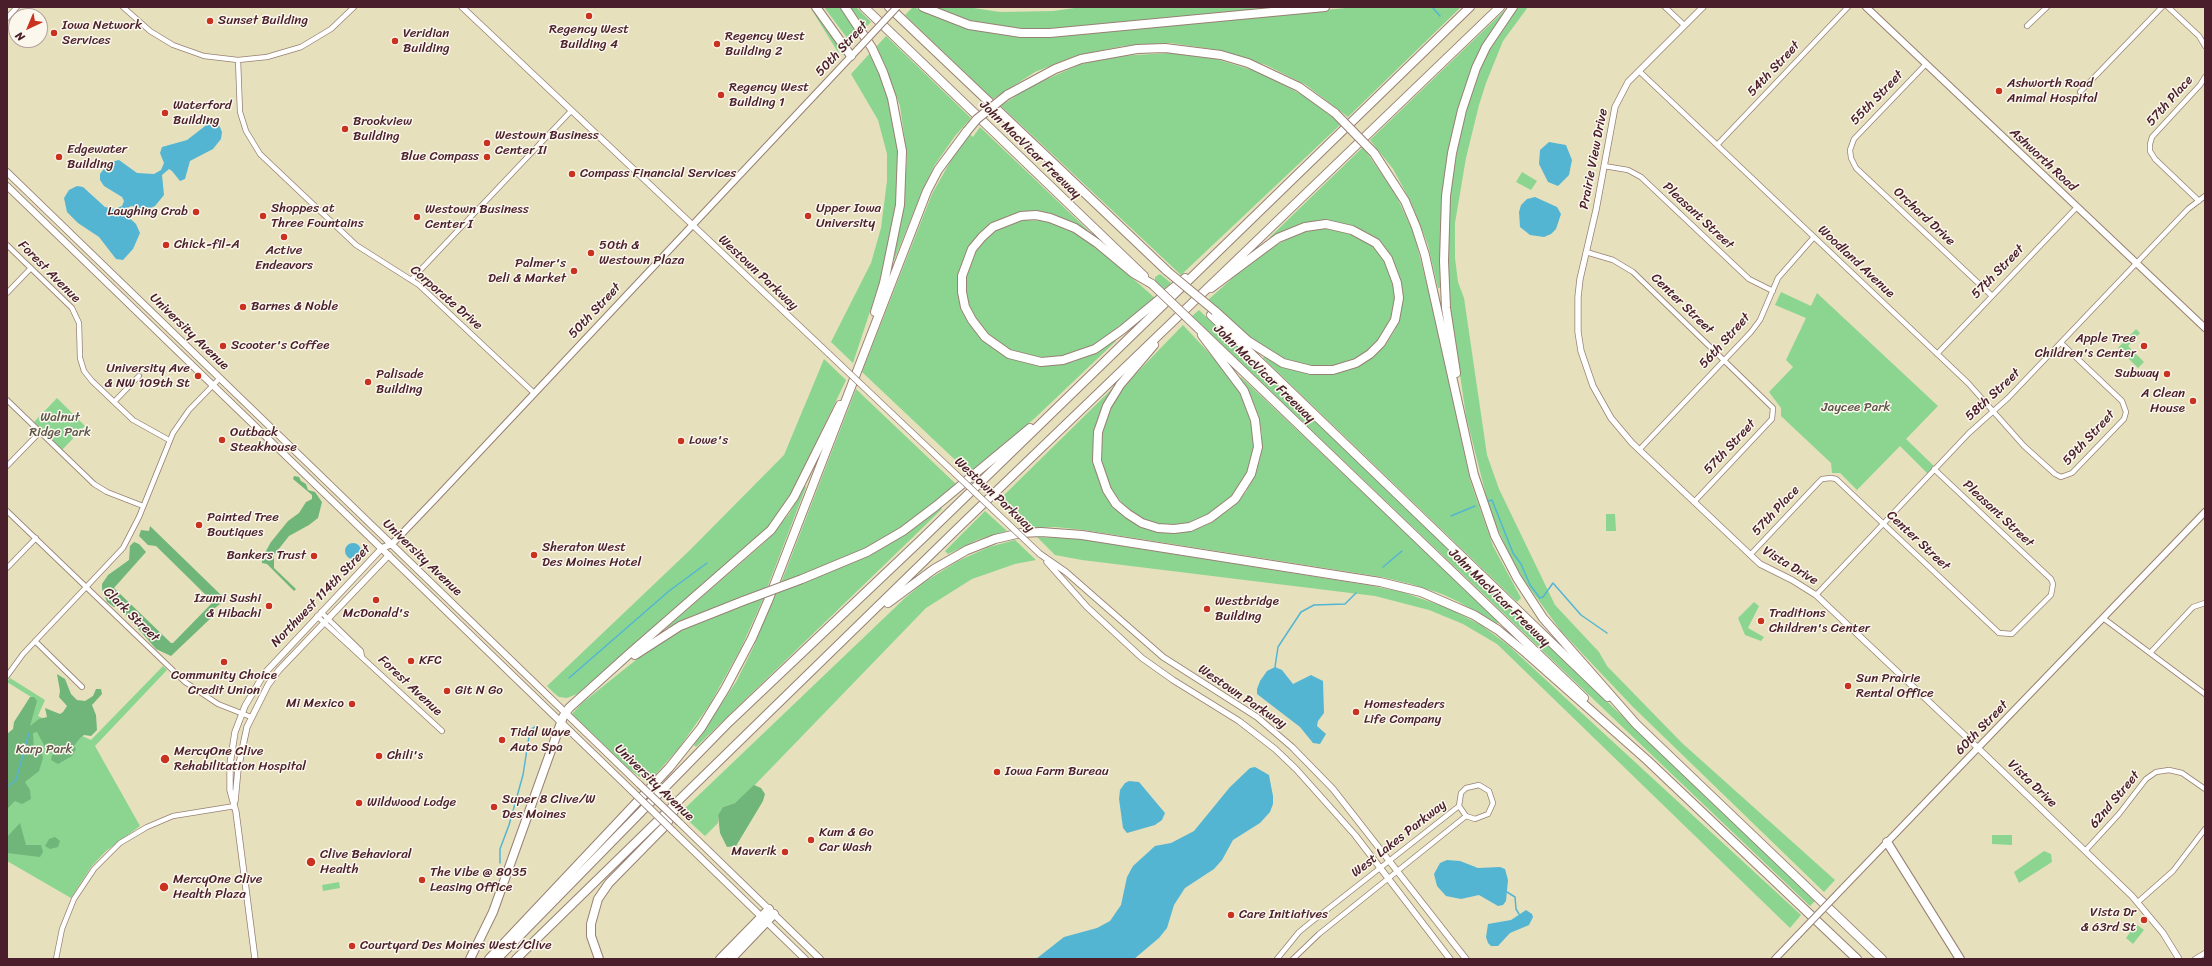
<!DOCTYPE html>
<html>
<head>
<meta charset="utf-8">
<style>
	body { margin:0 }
	#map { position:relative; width:2212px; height:966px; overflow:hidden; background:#e7e0bc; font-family:Sriracha,sans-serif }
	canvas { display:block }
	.frame { position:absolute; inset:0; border:8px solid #4a1f2b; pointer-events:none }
	.north { position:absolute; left:8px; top:8px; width:40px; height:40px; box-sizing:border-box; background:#fbf7ec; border:1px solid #b4a19f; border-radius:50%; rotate:224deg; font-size:11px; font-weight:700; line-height:16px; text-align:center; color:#4a1f2b }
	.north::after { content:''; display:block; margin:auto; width:14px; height:18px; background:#c8321e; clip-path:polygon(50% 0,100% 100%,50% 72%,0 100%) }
</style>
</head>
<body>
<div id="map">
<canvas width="2212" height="966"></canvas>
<div class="frame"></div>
<div class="north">N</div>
</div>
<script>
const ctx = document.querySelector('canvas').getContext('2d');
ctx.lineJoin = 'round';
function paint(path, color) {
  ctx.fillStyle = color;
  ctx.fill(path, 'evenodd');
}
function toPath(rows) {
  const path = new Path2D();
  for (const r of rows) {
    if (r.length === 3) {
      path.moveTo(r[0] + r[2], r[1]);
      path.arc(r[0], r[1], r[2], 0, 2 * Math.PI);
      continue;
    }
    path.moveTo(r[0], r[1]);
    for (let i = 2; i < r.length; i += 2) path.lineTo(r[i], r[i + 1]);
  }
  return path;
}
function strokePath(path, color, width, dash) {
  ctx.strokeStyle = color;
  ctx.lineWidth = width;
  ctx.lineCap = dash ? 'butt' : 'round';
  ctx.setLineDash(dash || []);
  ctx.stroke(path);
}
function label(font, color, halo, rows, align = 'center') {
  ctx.font = font + ' Sriracha,sans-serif';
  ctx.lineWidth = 3;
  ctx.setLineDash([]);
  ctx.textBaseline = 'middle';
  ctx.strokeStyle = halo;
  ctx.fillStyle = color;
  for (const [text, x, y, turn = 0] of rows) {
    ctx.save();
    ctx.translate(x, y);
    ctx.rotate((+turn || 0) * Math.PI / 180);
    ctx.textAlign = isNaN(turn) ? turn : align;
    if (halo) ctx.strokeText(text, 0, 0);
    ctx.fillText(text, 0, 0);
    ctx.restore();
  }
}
paint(toPath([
	[810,7,832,35,837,44,839,54],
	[824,7,842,7,860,33,850,42],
	[850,7,856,7,871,22,865,28],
	[913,7,956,24,984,31,1140,28,1356,7,1461,7,1348,117,1306,85,1266,65,1219,50,1170,43,1123,46,1075,56,1035,72,993,99,905,15],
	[930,7,967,7,1000,12,1053,11,1082,7,1303,7,1049,31,1011,29,970,22],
	[1508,7,1494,29,1451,143,1442,288,1438,288,1428,245,1411,202,1393,169,1370,140],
	[1518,7,1528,7,1503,41,1486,83,1479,105,1466,158,1455,223,1455,258,1458,282,1464,298,1487,455,1499,489,1555,605,1599,652,1607,666,1682,743,1835,880,1824,892,1633,707,1561,631,1523,579,1507,550,1490,511,1466,416,1450,306,1447,242,1451,185,1464,114,1486,55],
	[886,36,971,118,955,136,934,166,922,191,893,263,904,201,907,156,900,106,892,84,876,47],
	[871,52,890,101,898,147,898,189,894,218,883,272,853,363,831,342,871,263,881,228,887,181,887,154,878,120,851,74],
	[1170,53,1216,59,1262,73,1306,97,1341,124,1181,275,1001,106,1029,87,1081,64,1118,56],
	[980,127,1093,235,1070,222,1057,217,1011,215,985,230,959,285,983,339,992,347,1011,358,1043,365,1073,362,1094,352,1115,338,1116,341,1035,418,969,473,862,372,932,194,954,155,970,134,973,137],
	[1363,147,1395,193,1414,234,1435,317,1470,480,1493,546,1521,598,1517,602,1263,358,1265,356,1279,364,1307,373,1340,371,1361,364,1373,357,1386,344,1395,330,1402,307,1400,277,1392,260,1368,233,1350,225,1330,222,1272,238,1270,237],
	[1522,172,1537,181,1531,190,1516,182],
	[1025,220,1049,221,1077,233,1105,254,1155,298,1095,345,1067,356,1038,358,1008,349,985,331,972,314,966,296,966,278,974,254,985,239,999,228],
	[1324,228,1343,230,1370,243,1377,250,1389,266,1396,293,1394,311,1388,328,1370,351,1356,359,1339,365,1313,367,1283,359,1260,345,1208,300,1246,266,1276,245,1304,231],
	[1160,274,1171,283,1164,289,1155,281,1155,277],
	[1781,292,1811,306,1817,293,1938,406,1906,439,1936,468,1929,475,1900,446,1857,490,1840,473,1832,473,1831,463,1781,416,1781,408,1769,392,1793,367,1786,360,1806,318,1775,305],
	[1199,310,1815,901,1810,906,1192,316],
	[1183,325,1224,369,1243,397,1250,412,1255,449,1249,471,1239,491,1223,507,1193,522,1171,526,1161,525,1143,520,1126,508,1112,490,1101,461,1102,429,1110,408,1126,384],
	[2136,329,2140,333,2128,346,2144,362,2138,368,2118,348],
	[824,359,846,380,793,491,775,519,764,532,577,694,567,698,559,697,554,693,547,686,690,550,784,455],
	[1241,377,1499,621,1497,624,1459,602,1442,594,1411,584,1382,577,1084,530,1055,527,1027,528,998,501,1119,382,1106,402,1097,425,1097,472,1106,494,1134,522,1195,529,1207,524,1229,510,1246,492,1260,460,1262,435,1259,417,1251,397,1240,378],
	[856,389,957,485,911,523,871,548,781,583],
	[57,398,85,426,62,450,34,422],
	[804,486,806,487,767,588,692,616,665,629,764,543,789,514],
	[939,506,942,509,696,747,694,745,736,682,754,646,776,592,819,576],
	[985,511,1007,531,977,540,948,554,945,551],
	[1606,514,1615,514,1616,531,1606,531],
	[1037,537,1079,539,1367,585,1402,592,1448,608,1481,625,1508,645,1801,915,1790,928,1497,644,1463,624,1429,610,1375,596,1082,560,1055,555],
	[1015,540,1036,560,1015,564,972,579,926,608,748,792,735,803,723,807,718,815,718,823,705,836,680,813,905,598,923,583,958,561,989,547],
	[764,597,741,648,710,704,679,748,648,783,629,769,572,714,581,704,652,647,681,629],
	[1754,602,1759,606,1748,628,1764,637,1761,641,1745,635,1738,618],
	[163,666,167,670,95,746,140,826,106,851,91,867,71,898,7,861,7,764,36,700,7,682,10,678,45,700,38,716,91,740],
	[1992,835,2012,835,2012,845,1992,844],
	[2044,851,2051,854,2052,862,2019,883,2014,872],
	[339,882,340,888,323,891,322,885],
	[2136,924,2144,930,2133,944,2126,938]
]), '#8bd591');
paint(toPath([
	[294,476,299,477,301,481,306,484,308,490,315,492,322,502,318,518,309,525,289,536,274,555,274,568,296,589,294,591,267,564,262,563,262,558,271,542,288,521,299,513,306,502,312,499,312,495,293,479],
	[150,526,220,594,226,596,225,600,215,608,211,618,171,656,156,649,119,607,114,607,107,602,102,589,102,584,108,575,129,560,130,546,134,542,139,544,146,552,114,588,171,643,173,643,213,602,156,546,148,545,139,536,141,530,149,531],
	[57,674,65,679,71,694,77,700,85,701,93,696,96,689,101,689,102,694,92,705,96,715,97,730,91,736,84,735,80,738,74,746,76,749,72,756,58,764,51,760,52,755,59,752,59,750,56,748,49,750,46,749,37,732,33,733,34,750,42,753,43,758,39,771,25,782,30,790,31,799,22,804,15,801,7,809,7,734,13,729,14,722,30,697,34,697,37,701,30,726,39,719,47,717,45,708,60,714,63,712,67,706,59,697,60,691],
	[754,785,761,788,765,794,763,801,736,846,727,847,720,833,718,815,723,807,735,803],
	[20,823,26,845,41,845,43,852,40,857,7,853,7,837],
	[55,837,60,841,58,847,50,849,45,846,49,839]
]), '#70b67b');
paint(toPath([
	[209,123,219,125,222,132,221,139,213,149,190,161,185,179,180,181,172,171,169,169,162,175,164,195,155,206,146,210,132,206,124,209,124,213,136,224,140,233,133,249,123,260,116,259,99,237,78,223,67,212,64,198,69,190,77,186,83,187,105,207,115,209,122,206,124,201,122,197,104,186,100,180,100,174,106,166,111,162,119,160,137,173,154,174,161,170,164,163,160,153,162,147,187,140],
	[1549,142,1566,145,1572,160,1569,175,1558,186,1548,182,1539,164,1540,150],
	[1535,197,1557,207,1561,214,1556,229,1551,234,1544,237,1530,235,1520,227,1519,212,1521,205,1527,199],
	[353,551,8],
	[1275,667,1282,670,1293,684,1311,675,1323,681,1324,713,1318,721,1317,726,1326,734,1320,744,1313,743,1300,727,1257,694,1257,689,1260,681,1267,671],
	[1255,767,1269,775,1273,796,1273,804,1270,812,1260,823,1233,840,1222,860,1214,869,1185,888,1174,905,1167,928,1159,938,1134,959,1036,959,1064,937,1097,928,1110,921,1121,905,1127,877,1133,866,1155,846,1171,843,1194,831,1230,787,1250,768],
	[1129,781,1139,782,1165,813,1162,820,1155,825,1127,833,1123,828,1119,799,1120,790,1125,783],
	[1447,860,1460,861,1478,868,1500,867,1505,869,1508,880,1506,901,1503,905,1498,906,1479,895,1461,899,1446,896,1437,886,1434,874,1440,863],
	[1526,910,1532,914,1533,917,1529,925,1510,933,1498,946,1491,946,1488,943,1486,937,1488,924,1511,920]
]), '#54b5d3');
strokePath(toPath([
	[1432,7,1440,16],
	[1488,501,1492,500,1513,553,1521,564,1530,585,1540,598,1543,597,1553,583,1581,615,1607,633],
	[1451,516,1475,506],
	[1383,567,1402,551],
	[1275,667,1278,647,1301,612,1314,605,1345,604,1356,593],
	[569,678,669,591,707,563],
	[7,787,16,780,29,733],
	[500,863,500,849,509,825,523,775,530,730,535,727],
	[1507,892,1515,897,1516,909,1519,914]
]), '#54b5d3', 1.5);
const minor = toPath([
	[123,7,150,31,173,45,204,56,238,60,267,57,301,47,331,29,354,7],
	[1665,7,1684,25],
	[2168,7,2199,36,2205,46],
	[7,18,17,7],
	[2027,26,2047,7],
	[238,60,240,112,246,131,260,154,356,245,419,285,534,393],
	[1926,64,1854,139,1850,150,1851,158,1856,168,1991,295],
	[1639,71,1968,383,2024,446,2055,474,2061,477,2072,473,2124,419,2126,412,2122,401,2061,343],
	[2080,92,2162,7],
	[1717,145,1848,7],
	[1604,166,1628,170,1641,177,1749,279,1773,291],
	[2199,201,2155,159,2150,151,2150,144,2152,137,2200,85,2205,77],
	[7,245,72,308,79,323,80,358,84,371,92,381,133,420,169,440],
	[1586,252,1613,260,1633,272,1773,408,1772,419,1694,502],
	[411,280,571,111],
	[7,293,31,268],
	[1937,354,2077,207],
	[7,400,94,484,107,492,143,506],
	[114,402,139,376],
	[1639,450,1751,332,1760,320,1778,278,1814,237],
	[7,466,40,432],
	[7,511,185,682,218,704,251,717],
	[1750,555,1818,483,1822,479,1831,478,1836,479,1999,633,2012,634,2051,595,2053,584,2051,579,1934,469],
	[7,568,36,538],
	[1816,595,1969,433,2008,398,2188,209,2205,196],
	[321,612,361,651,362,657],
	[317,616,442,731],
	[2103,618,2205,694],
	[35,641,82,687],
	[2150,653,2193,607,2205,603],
	[7,676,23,654,123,548,139,517,173,433,189,410,220,378],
	[1459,806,1466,816],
	[2086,850,2119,814,2146,779,2156,772,2169,770,2182,773,2205,789],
	[2138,902,2173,871,2205,829],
	[56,959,62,929,74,899,94,869,120,843,147,827,173,816,235,806],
	[1277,959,1299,932,1310,923,1459,806,1461,793,1466,788,1479,785,1489,791,1493,803,1488,814,1475,819,1466,816,1319,934,1293,959],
	[2195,959,2205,953]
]);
const tertiary = toPath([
	[462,7,829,354],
	[1703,7,1628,82,1615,107,1596,210,1580,279,1578,297,1578,332,1581,351,1593,386,1611,418,1632,443,1760,564,1792,580,1816,595,1978,748,2132,896,2163,933,2179,959],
	[1040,554,1066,572,1163,657,1257,717,1292,747,1333,789,1466,959],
	[1047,562,1087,607,1142,658,1173,680,1239,721,1275,749,1296,769,1355,835,1450,959],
	[235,801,238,769,247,727,268,685,279,670,389,555],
	[255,959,236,812,230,790,230,764,235,732,245,706,264,674,382,548]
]);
const secondary = toPath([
	[1866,7,2205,328],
	[7,172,639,784],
	[7,186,632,791],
	[382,548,392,544,436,498,858,49],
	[680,823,820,959],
	[673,831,805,959],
	[1843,888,2205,512],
	[1775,959,1798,935]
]);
const motorway = toPath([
	[816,7,851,56],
	[845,7,872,48,883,72,892,98,902,151,900,205,884,283,875,312],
	[864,7,1144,276],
	[889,7,1167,271],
	[923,7,969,25,1021,33,1050,33,1325,7],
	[1007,95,1055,69,1081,59,1137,49,1165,48,1221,55,1248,63,1299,87,1335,113],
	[1374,153,1405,201,1416,227,1425,255,1474,475,1495,536,1517,578,1543,618,1636,724,1882,959],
	[1152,284,1133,273,1097,243,1075,228,1050,218,1036,215,1021,216,993,227,982,237,972,249,962,276,962,292,965,307,972,320,985,337,1009,354,1041,362,1063,360,1095,349,1122,330,1185,278],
	[1211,288,1278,238,1305,227,1326,224,1352,230,1376,243,1388,259,1397,283,1399,298,1395,320,1381,343,1370,354,1356,363,1333,370,1311,370,1283,363,1248,341,1215,311],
	[1211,315,1608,697],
	[1198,328,1584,698],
	[1154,345,1120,385,1107,406,1098,432,1097,461,1107,490,1116,504,1128,514,1142,523,1158,528,1174,529,1190,527,1210,518,1235,499,1251,474,1258,447,1255,420,1244,391,1202,335],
	[1456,373,1446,308,1444,261,1446,196,1452,153,1462,110,1476,68,1486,47,1513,7],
	[802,579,867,552,903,531,936,506,1030,428],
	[888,603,934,569,967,550,995,539,1021,533,1041,532,1082,535,1380,582,1421,592,1474,615,1498,630,1526,653,1647,760,1857,959],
	[635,655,680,626,743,601],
	[1887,842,1960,959],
	[470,959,493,912,563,717,569,708,629,654,771,530,794,497,840,405],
	[489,959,669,768,701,728,725,689,752,638,768,601,927,191,938,170,967,131],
	[497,959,729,722,923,538,1470,7],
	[516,959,957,529,1500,7],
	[599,959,591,936,591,924,598,899,609,883,666,825,675,809],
	[720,959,769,909],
	[731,959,774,914]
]);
strokePath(minor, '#988074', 6);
strokePath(tertiary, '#988074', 7);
strokePath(secondary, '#988074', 8);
strokePath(motorway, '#988074', 10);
strokePath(minor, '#fff', 4.5);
strokePath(tertiary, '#fff', 5.5);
strokePath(secondary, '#fff', 6);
strokePath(motorway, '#fff', 8);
const tertiaryBridge = toPath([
	[829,354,1040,554]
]);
const secondaryBridge = toPath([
	[858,49,897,7],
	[639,784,680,823],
	[632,791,673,831],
	[1798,935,1843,888]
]);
const motorwayBridge = toPath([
	[1335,113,1374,153],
	[967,131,977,119,1007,95],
	[1167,271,1215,311],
	[1152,284,1198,328],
	[743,601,802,579]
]);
strokePath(tertiaryBridge, '#988074', 7, []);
strokePath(secondaryBridge, '#988074', 8, []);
strokePath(motorwayBridge, '#988074', 10, []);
strokePath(tertiaryBridge, '#fff', 5.5);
strokePath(secondaryBridge, '#fff', 6);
strokePath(motorwayBridge, '#fff', 8);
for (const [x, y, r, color] of [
	[589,16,4,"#c8321e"],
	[210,21,4,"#c8321e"],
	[54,33,4,"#c8321e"],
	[395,41,4,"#c8321e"],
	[717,44,4,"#c8321e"],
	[1999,91,4,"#c8321e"],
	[721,95,4,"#c8321e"],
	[165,113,4,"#c8321e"],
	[345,129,4,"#c8321e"],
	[487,143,4,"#c8321e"],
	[59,157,4,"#c8321e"],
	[487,157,4,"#c8321e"],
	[572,174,4,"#c8321e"],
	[196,212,4,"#c8321e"],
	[263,216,4,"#c8321e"],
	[808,216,4,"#c8321e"],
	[417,217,4,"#c8321e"],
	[284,237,4,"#c8321e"],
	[166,245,4,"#c8321e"],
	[591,253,4,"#c8321e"],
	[574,271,4,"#c8321e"],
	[243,307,4,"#c8321e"],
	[223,346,4,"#c8321e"],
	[2144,346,4,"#c8321e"],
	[2167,374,4,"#c8321e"],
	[198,376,4,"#c8321e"],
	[368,382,4,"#c8321e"],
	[2193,401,4,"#c8321e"],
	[222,440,4,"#c8321e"],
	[681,441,4,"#c8321e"],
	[199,525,4,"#c8321e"],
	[534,555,4,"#c8321e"],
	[314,556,4,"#c8321e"],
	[376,600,4,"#c8321e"],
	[269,606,4,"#c8321e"],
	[1207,609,4,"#c8321e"],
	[1761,621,4,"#c8321e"],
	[411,661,4,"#c8321e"],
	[224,662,4,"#c8321e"],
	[1848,686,4,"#c8321e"],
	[447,691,4,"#c8321e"],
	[352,704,4,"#c8321e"],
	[1356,712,4,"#c8321e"],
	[502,740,4,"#c8321e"],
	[379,756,4,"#c8321e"],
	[165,759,5,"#c8321e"],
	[997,772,4,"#c8321e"],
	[359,803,4,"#c8321e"],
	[494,807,4,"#c8321e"],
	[811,840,4,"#c8321e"],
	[785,852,4,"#c8321e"],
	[311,862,5,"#c8321e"],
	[422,880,4,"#c8321e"],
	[164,887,5,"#c8321e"],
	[1231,915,4,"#c8321e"],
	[2144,920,4,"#c8321e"],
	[352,946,4,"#c8321e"]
]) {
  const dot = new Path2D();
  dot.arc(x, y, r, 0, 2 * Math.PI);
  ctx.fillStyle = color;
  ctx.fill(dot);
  strokePath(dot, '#fbf7ec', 1.5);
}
label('13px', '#4a1f2b', '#fbf7ec', [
	["Sunset Building",218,21],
	["Iowa Network",62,26],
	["Services",62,41],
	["Regency West",589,30,"center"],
	["Building 4",589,45,"center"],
	["Veridian",403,34],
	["Building",403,49],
	["Regency West",725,37],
	["Building 2",725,52],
	["Ashworth Road",2007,84],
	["Animal Hospital",2007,99],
	["Regency West",729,88],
	["Building 1",729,103],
	["Waterford",173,106],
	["Building",173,121],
	["Brookview",353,122],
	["Building",353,137],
	["Westown Business",495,136],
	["Center II",495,151],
	["Edgewater",67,150],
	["Building",67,165],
	["Blue Compass",479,157,"right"],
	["Compass Financial Services",580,174],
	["Shoppes at",271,209],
	["Three Fountains",271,224],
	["Upper Iowa",816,209],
	["University",816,224],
	["Westown Business",425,210],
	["Center I",425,225],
	["Laughing Crab",188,212,"right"],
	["Chick-fil-A",174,245],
	["50th &",599,246],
	["Westown Plaza",599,261],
	["Active",284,251,"center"],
	["Endeavors",284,266,"center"],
	["Palmer's",566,264,"right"],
	["Deli & Market",566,279,"right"],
	["Barnes & Noble",251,307],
	["Apple Tree",2136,339,"right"],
	["Children's Center",2136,354,"right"],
	["Scooter's Coffee",231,346],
	["University Ave",190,369,"right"],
	["& NW 109th St",190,384,"right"],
	["Subway",2159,374,"right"],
	["Palisade",376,375],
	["Building",376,390],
	["A Clean",2185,394,"right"],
	["House",2185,409,"right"],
	["Outback",230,433],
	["Steakhouse",230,448],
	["Lowe's",689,441],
	["Painted Tree",207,518],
	["Boutiques",207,533],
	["Sheraton West",542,548],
	["Des Moines Hotel",542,563],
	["Bankers Trust",306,556,"right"],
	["Izumi Sushi",261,599,"right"],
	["& Hibachi",261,614,"right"],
	["Westbridge",1215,602],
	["Building",1215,617],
	["McDonald's",376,614,"center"],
	["Traditions",1769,614],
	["Children's Center",1769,629],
	["KFC",419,661],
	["Community Choice",224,676,"center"],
	["Credit Union",224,691,"center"],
	["Sun Prairie",1856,679],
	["Rental Office",1856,694],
	["Git N Go",455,691],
	["Mi Mexico",344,704,"right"],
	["Homesteaders",1364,705],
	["Life Company",1364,720],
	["Tidal Wave",510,733],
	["Auto Spa",510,748],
	["MercyOne Clive",174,752],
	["Rehabilitation Hospital",174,767],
	["Chili's",387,756],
	["Iowa Farm Bureau",1005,772],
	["Super 8 Clive/W",502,800],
	["Des Moines",502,815],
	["Wildwood Lodge",367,803],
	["Kum & Go",819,833],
	["Car Wash",819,848],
	["Maverik",777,852,"right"],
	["Clive Behavioral",320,855],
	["Health",320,870],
	["The Vibe @ 8035",430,873],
	["Leasing Office",430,888],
	["MercyOne Clive",173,880],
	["Health Plaza",173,895],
	["Vista Dr",2136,913,"right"],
	["& 63rd St",2136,928,"right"],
	["Care Initiatives",1239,915],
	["Courtyard Des Moines West/Clive",360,946]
], 'left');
label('13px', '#4a1f2b', '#fbf7ec', [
	["50th Street",842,49,-47],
	["54th Street",1774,69,-47],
	["55th Street",1877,98,-46],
	["57th Place",2170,101,-48],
	["John MacVicar Freeway",1030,150,44],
	["Prairie View Drive",1594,159,-79],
	["Ashworth Road",2043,160,43],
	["Pleasant Street",1698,216,43],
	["Orchard Drive",1924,217,43],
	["Woodland Avenue",1856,262,43],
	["Forest Avenue",49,272,45],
	["57th Street",1998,272,-46],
	["Westown Parkway",758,273,43],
	["Corporate Drive",446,298,41],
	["Center Street",1682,304,44],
	["50th Street",595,311,-47],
	["University Avenue",189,332,44],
	["56th Street",1725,341,-48],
	["John MacVicar Freeway",1264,374,44],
	["58th Street",1993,395,-43],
	["59th Street",2089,438,-47],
	["57th Street",1730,447,-47],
	["Westown Parkway",994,495,43],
	["57th Place",1776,511,-47],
	["Pleasant Street",1998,514,43],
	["Center Street",1918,541,43],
	["University Avenue",422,558,44],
	["Vista Drive",1790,566,31],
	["Northwest 114th Street",321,596,-46],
	["John MacVicar Freeway",1499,598,44],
	["Clark Street",131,615,44],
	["Forest Avenue",410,686,43],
	["Westown Parkway",1242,697,34],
	["60th Street",1982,728,-46],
	["University Avenue",654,783,44],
	["Vista Drive",2032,784,44],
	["62nd Street",2115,800,-50],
	["West Lakes Parkway",1399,839,-38]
]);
label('13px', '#5e564a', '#fbf7ec', [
	["Jaycee Park",1856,408],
	["Walnut",60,418],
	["Ridge Park",60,433],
	["Karp Park",44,750]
]);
</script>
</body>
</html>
